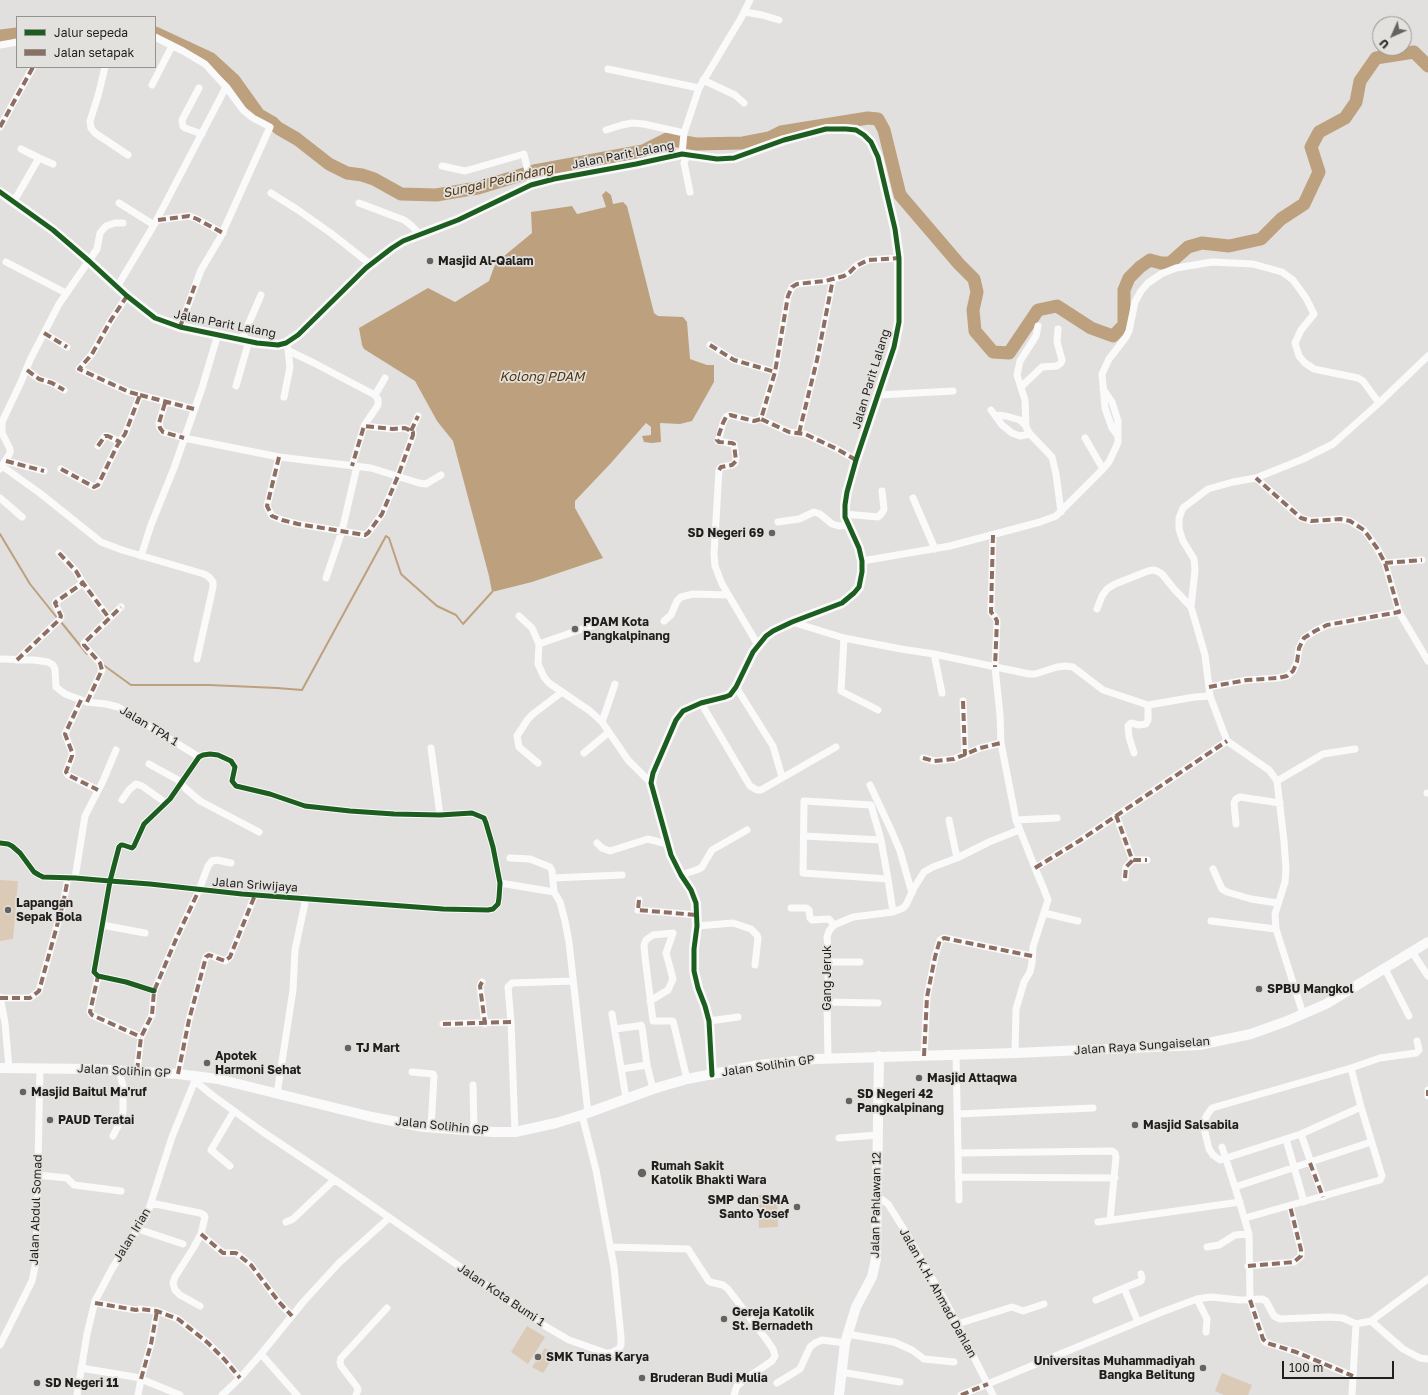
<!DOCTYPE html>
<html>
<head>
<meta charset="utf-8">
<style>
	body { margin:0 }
	#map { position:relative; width:1428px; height:1395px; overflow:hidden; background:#e2e0de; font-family:"Golos Text",sans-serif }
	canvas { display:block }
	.legend { position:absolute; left:16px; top:16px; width:140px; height:52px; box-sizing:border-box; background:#e3e1dd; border:1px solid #959391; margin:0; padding:5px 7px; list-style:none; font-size:12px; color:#211f1e }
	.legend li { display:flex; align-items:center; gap:8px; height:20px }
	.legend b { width:20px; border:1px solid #959391 }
	.north { position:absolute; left:1372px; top:16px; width:40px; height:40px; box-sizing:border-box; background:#e3e1dd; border:1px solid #959391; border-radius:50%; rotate:225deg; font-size:11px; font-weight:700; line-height:16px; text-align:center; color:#211f1e }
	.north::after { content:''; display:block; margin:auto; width:14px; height:18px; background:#656361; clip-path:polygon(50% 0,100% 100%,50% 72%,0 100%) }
	.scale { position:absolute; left:1282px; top:1361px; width:112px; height:18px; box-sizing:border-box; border:2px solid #211f1e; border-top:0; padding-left:5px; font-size:12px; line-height:14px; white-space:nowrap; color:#211f1e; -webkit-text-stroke:3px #e3e1dd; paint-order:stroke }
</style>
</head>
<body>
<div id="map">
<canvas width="1428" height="1395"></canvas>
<ul class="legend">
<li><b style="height:5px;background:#1b5e20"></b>Jalur sepeda</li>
<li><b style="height:5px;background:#8d6e63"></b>Jalan setapak</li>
</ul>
<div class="north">U</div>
<div class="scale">100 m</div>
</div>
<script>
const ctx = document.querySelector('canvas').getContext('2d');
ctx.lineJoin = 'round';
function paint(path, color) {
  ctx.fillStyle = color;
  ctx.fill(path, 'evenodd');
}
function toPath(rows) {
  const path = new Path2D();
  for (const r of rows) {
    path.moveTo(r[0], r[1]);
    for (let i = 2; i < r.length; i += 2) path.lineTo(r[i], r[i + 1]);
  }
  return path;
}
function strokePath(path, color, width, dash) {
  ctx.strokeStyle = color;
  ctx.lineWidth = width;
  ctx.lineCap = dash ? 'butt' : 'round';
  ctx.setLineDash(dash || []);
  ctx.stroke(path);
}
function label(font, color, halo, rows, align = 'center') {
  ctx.font = font + ' "Golos Text",sans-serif';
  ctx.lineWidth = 3.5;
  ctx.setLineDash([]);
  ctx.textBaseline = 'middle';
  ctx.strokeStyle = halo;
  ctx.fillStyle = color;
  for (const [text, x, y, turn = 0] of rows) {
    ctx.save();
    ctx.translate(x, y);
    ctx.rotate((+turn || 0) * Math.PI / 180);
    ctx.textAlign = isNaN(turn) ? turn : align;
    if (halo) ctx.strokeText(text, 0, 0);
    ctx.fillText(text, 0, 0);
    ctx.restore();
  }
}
paint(toPath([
	[0,880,18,881,13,939,0,941],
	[777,1194,778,1227,759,1228,758,1195],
	[527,1326,545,1337,528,1364,511,1352],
	[545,1348,555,1355,543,1373,532,1367],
	[1222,1373,1252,1385,1248,1395,1224,1395,1215,1391]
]), '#dacab6');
paint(toPath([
	[606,191,611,195,613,204,623,202,627,206,654,313,658,316,683,317,687,322,690,359,707,365,714,365,714,382,692,421,680,424,660,423,661,442,652,443,644,442,642,436,651,435,651,427,646,423,611,463,575,501,575,508,603,558,532,582,492,592,489,576,453,441,437,421,415,381,364,349,362,345,359,328,428,288,455,302,489,281,494,267,498,261,532,233,531,212,572,206,577,214,606,207,602,195]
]), '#bda17e');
strokePath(toPath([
	[0,534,30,584,58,619],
	[61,622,87,654],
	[102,664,131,685,209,685,277,688,302,690,386,536,389,538,401,574,437,606,456,615,463,624,492,592]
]), '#bda17e', 2);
strokePath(toPath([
	[155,33,211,59,234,80,259,115,273,123,278,128,297,139,329,164,347,173,362,175,374,179,401,194,436,195,478,188,534,171,643,151,667,139,696,144,743,143,769,138,781,132,868,118,878,119,884,130,900,195,959,264,974,279,977,292,973,310,975,331,993,352,1009,353,1038,310,1057,306,1091,328,1113,336,1124,325,1124,290,1129,278,1140,267,1150,260,1161,263,1170,263,1188,247,1202,243,1229,246,1261,239,1281,219,1304,204,1319,172,1311,147,1319,132,1345,118,1356,102,1360,81,1376,58,1414,52,1428,66],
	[0,36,17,34]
]), '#bda17e', 13);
strokePath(toPath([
	[745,12,762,15,779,20],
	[155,37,183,51,205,64,226,87,243,110,253,118,270,127,220,238,201,270,180,327],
	[0,45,17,42],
	[105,67,98,96,90,121,91,128,95,133,128,155],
	[608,69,699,88],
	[703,80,735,95,744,103],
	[152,85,172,46],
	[199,88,182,120,183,126,185,128,202,134],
	[0,127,33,67],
	[606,130,622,125,632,123,644,124,684,133],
	[682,154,684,133,699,88,741,18,750,0],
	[687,155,684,163,690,192],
	[39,158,53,164],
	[442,166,465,171,524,154,531,185],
	[271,193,298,210,332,234,370,264],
	[14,201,39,158,21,149],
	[119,203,154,225,226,87],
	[359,203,404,220,412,226,420,235],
	[158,220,189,216,197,219,223,233],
	[6,262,66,293],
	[117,287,154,225],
	[1038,326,1036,336,1020,361,1017,375,1025,400,1026,427,1030,434,1052,457,1056,474,1061,512],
	[44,333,67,347],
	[242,339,261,295],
	[710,345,734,360,775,372],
	[289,351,314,363,375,395,378,399,378,405,364,426,352,466],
	[27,370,39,379,52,383,64,390],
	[236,386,249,341],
	[1021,387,1042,367,1057,366,1061,363,1062,360,1057,342,1058,329],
	[140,395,194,409],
	[375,395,385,378],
	[878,395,953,391],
	[284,397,290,367,288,349],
	[165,403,159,423,160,428,163,432,184,438,279,457,371,468,419,483,426,484,441,475],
	[991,410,1002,425,1012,433,1020,436,1030,434],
	[996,415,1006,416,1020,420,1026,426],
	[411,431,418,416],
	[799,433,817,360,833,279],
	[1118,436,1112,428,1105,408,1102,374,1109,359,1126,337,1129,331,1135,302,1141,291,1148,283,1161,274,1176,268,1212,262,1253,264,1282,272,1293,280,1306,298,1314,314,1301,330,1295,343,1299,356,1305,363,1314,369,1358,378,1363,381,1379,403],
	[1085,438,1103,469],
	[98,446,105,436,108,436,120,442],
	[279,457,267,506,272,516,282,520,298,524,365,535,368,533,382,514,398,476,413,435,413,432,405,428,393,429,364,426],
	[856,460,837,449,805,434,789,432,761,419,775,372,788,296,792,287,797,284,825,281,844,276,850,272,856,266,868,260,899,258],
	[6,461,44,471],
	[2,466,41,494,101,542,122,550,204,574,209,577,213,582,213,587,197,659],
	[0,469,10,453,10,449,2,433,2,422,21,382,30,360,59,304,97,249,100,233,106,226,115,223,123,223],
	[61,469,94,487,98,485,117,446,125,434,140,395,129,392,79,369,92,354,111,320,127,296],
	[1256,478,1301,518,1311,521,1340,519,1350,521,1364,530,1377,548,1385,563,1399,612,1428,661],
	[0,498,22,517],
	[913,498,935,549],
	[845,514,878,517,882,513,884,509,882,491],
	[778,522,799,519,814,512,820,514,832,524,839,526,848,525],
	[993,535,991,612,995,617,997,621,995,667,1000,715,1001,743,1016,820,1037,873,1043,887,1048,900,1033,947,1032,963,1030,972,1024,982,1016,1009,1015,1053],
	[59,553,76,571,83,583],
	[141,556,151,525,174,468,202,388,218,334],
	[862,561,950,546,1040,522,1056,516,1103,469,1109,462,1116,447,1118,442,1118,421,1112,402,1103,389],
	[1385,563,1422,560],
	[326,578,342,531,357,466],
	[1097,609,1102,596,1107,589,1115,584,1148,571,1153,570,1157,571,1162,574,1174,589,1191,607],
	[519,616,532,628,539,644],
	[664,621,671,615,677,601,681,597,693,594,728,595],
	[792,622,844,638,901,649,934,654,1029,674,1035,674,1057,667,1066,666,1073,667,1103,690,1148,705,1195,697,1210,696,1227,741,1269,770,1277,781,1284,841,1286,869,1285,882,1275,914,1276,929,1303,1014],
	[599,623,539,644,538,664,544,677,549,683,590,711,602,722,628,760,651,783],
	[844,638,841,691,878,710],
	[758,645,722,584,715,566,714,554,719,470,721,467,732,465,735,463,736,458,734,444,718,441,723,423,726,417,730,415,754,421,761,419],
	[934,654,942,693],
	[0,659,34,660,48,662,53,665,55,669,56,687,65,694,87,702,106,704,118,707,199,757],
	[17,660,60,619,61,616,55,603,57,601,83,583,109,618],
	[736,687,773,746,782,777],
	[1209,687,1247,680,1278,678,1287,676,1293,671,1297,662,1299,648,1304,638,1315,631,1327,625,1399,612],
	[1210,696,1205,655,1191,607,1195,570,1194,559,1183,541,1179,529,1179,518,1183,508,1208,489,1233,482,1256,478,1303,459,1333,444,1379,403,1428,356],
	[81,700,65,734,72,752,72,756,66,772,68,775,98,790],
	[963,701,965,755],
	[87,702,102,670,100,663,84,645,84,643,121,607],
	[701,703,750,786,757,790,761,790,836,747],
	[602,722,615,684],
	[431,748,440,815],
	[584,753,609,732],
	[1134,753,1129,737,1128,726,1131,723,1139,725,1146,724,1148,720,1148,705],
	[923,758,934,761,954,759,980,748,1001,743],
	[538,763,519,747,517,736,528,719,533,714,562,692],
	[149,764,178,780,186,789,200,801,259,832],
	[1277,781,1323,754,1355,749],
	[870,785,892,832,900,851,912,893],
	[1427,793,1428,793],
	[122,800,129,790,136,784,142,786,166,803],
	[1116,815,1132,859,1134,860,1147,860],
	[949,820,957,858],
	[1016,820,1057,818],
	[1236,824,1234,803,1236,799,1240,797,1280,803],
	[804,836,881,840],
	[0,843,8,844,12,846,20,853,34,872,39,875,43,877,75,878,110,881,150,884,242,894,443,909,488,910,493,909,498,904,499,898,500,883,493,847,486,823,484,818,472,813,440,815,394,814,350,811,305,806,270,794,236,786,232,781,235,767,231,761,218,755,210,754,203,755,199,757,170,799,144,824,134,846,132,848,123,845,121,845,119,847,110,881,94,972,98,976,126,982,154,991],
	[597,843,602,848,610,851,648,839,667,844],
	[510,858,530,859,550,867,552,871,554,892],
	[1035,868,1079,841,1227,741],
	[1213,869,1222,889,1227,892,1251,899,1278,903],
	[681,875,699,869,702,867,712,850,747,830],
	[75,878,85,816,103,781,116,750],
	[553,878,622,875],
	[1125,878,1126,867,1133,860],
	[888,879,803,873,804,801,871,805,881,840,888,879,893,912],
	[500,883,554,892,560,902,565,921,569,942,588,1113],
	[639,900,638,910,697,915],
	[791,908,806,908,809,910,810,918,812,920,829,919,834,925],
	[1044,913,1078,921],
	[1211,921,1276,929],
	[102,925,145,933],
	[697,926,733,923,751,929,757,935,758,938,755,965],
	[1412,952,1428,976],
	[829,962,860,962],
	[1385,969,1409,1016],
	[98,976,90,1012,92,1015,141,1037],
	[482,982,480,986,485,1024],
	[0,997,5,1023,9,1068],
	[0,998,30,998,39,991,63,904,68,878],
	[650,1001,668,990,673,979,666,953,673,933,653,935,646,940,644,945,645,957,653,1021,673,1021,687,1079],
	[827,1002,878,1003],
	[612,1014,626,1098],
	[709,1021,738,1017],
	[443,1024,511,1022],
	[615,1029,638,1026,641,1025,642,1027,647,1065,653,1089],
	[956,1055,959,1200],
	[924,1056,927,997,935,957,940,940,944,938,1032,956],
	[828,1059,827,1002,829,962,827,937,829,931,834,925,853,917,893,912,903,908,906,905,914,888,924,872,933,867,957,858,989,842,1019,830],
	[1351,1068,1361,1107,1301,1134,1220,1160,1213,1155,1209,1149,1203,1124,1207,1115,1212,1108,1351,1068,1380,1058,1416,1053,1419,1050,1417,1041],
	[622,1069,647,1065],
	[137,1071,141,1037,152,1015,154,991,177,937,199,890,208,866,212,861,217,860,231,863],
	[412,1072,433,1074,434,1076,431,1127],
	[178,1074,189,1020,206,957,209,955,225,961,230,957,255,895],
	[195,1081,212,1095,263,1132,344,1186,545,1326,569,1340,606,1353,611,1353,619,1349,621,1345,621,1337,614,1267,596,1170,582,1115],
	[473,1085,474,1131],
	[1428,1090,1428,1096],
	[277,1094,293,990,295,950,306,898],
	[958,1114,1093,1108],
	[515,1132,511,1022,508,987,512,983,573,981],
	[1301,1134,1323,1197],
	[113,1136,121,1120,123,1111,123,1086,119,1070],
	[839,1138,877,1135],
	[1286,1139,1304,1202],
	[1222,1147,1235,1187],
	[958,1153,1112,1151,1115,1153,1116,1157,1110,1220],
	[230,1166,211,1150,234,1111],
	[37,1175,67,1178,74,1185,121,1191],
	[958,1177,1115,1178],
	[877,1196,888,1204,905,1231,949,1308,993,1395],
	[151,1203,200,1213,204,1215,205,1217,201,1234,194,1247,175,1277,173,1283,175,1290,180,1295,200,1306],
	[1245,1218,1380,1180,1382,1176,1361,1107],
	[286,1222,293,1219,334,1180],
	[1098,1222,1240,1202],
	[138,1229,183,1244],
	[201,1234,223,1253,236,1253,251,1265,279,1302,292,1316],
	[610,1247,688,1249,708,1280,710,1282,723,1285,728,1289,766,1339,773,1349,775,1356,772,1361,744,1380,737,1386,734,1395],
	[1207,1247,1219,1245,1235,1235,1249,1234],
	[1248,1266,1294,1262,1301,1256,1301,1250,1290,1206],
	[1197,1299,1207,1319,1206,1332],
	[1096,1300,1124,1288],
	[95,1303,136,1310,140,1309,157,1311,178,1319,208,1343,224,1359,240,1378],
	[1371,1321,1403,1349,1420,1358,1428,1359],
	[1138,1322,1124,1288,1141,1281,1142,1278,1141,1274],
	[957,1324,1012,1307,1023,1311,1044,1304],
	[1356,1324,1371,1321,1428,1279],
	[847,1334,894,1342,912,1350,924,1359,954,1362],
	[0,1345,32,1281,36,1262,40,1068],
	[261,1354,297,1395],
	[81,1368,135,1377,141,1379,151,1344,157,1311],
	[841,1372,900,1382],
	[1353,1376,1296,1352,1267,1343,1264,1341,1250,1300,1249,1234,1235,1187,1371,1142],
	[777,1383,800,1369,810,1347,815,1343,822,1340,845,1343],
	[77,1395,87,1334,95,1301,113,1267,147,1215,172,1137,196,1078],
	[138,1395,141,1379,180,1395],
	[222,1395,240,1378,261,1354,304,1301,339,1263,389,1218],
	[356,1395,358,1390,357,1387,341,1366,340,1362,341,1358,387,1308],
	[961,1395,1162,1312,1197,1299,1211,1297,1240,1300,1262,1299,1266,1301,1274,1316,1280,1319,1329,1317,1343,1318,1356,1324,1352,1395]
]), '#fbfafa', 7);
strokePath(toPath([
	[0,192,53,230,89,261,127,296,155,318,180,327,257,343,278,345,286,343,298,335,366,268,392,248,403,241,458,220,531,185,554,179,636,164,682,154,717,159,734,158,784,140,826,129,846,129,856,130,864,135,871,142,878,157,895,229,899,258,899,322,894,347,856,460,847,492,845,505,845,517,859,548,862,561,862,572,859,587,854,593,842,603,792,622,773,631,766,636,753,652,736,687,730,695,725,697,701,703,683,711,676,720,653,773,651,783,671,855,681,875,691,890,696,903,697,926,694,949,694,971,698,988,705,1006,709,1021,712,1075],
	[0,1068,91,1069,178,1074,218,1079,372,1117,424,1127,493,1132,515,1132,556,1123,582,1115,653,1089,687,1079,759,1065,816,1059,1015,1053,1199,1045,1251,1034,1287,1021,1326,1004,1428,942],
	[839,1395,845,1343,856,1307,872,1277,876,1259,879,1056]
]), '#fbfafa', 10);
strokePath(toPath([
	[0,127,33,67],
	[158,220,189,216,197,219,223,233],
	[180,327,195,285],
	[44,333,67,347],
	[710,345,734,360,775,372],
	[27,370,39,379,52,383,64,390],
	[140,395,194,409],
	[165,403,159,423,160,428,163,432,184,438],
	[411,431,418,416],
	[799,433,817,360,833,279],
	[98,446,105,436,108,436,120,442],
	[279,457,267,506,272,516,282,520,298,524,365,535,368,533,382,514,398,476,413,435,413,432,405,428,393,429,364,426,352,466],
	[856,460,837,449,805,434,789,432,761,419,775,372,788,296,792,287,797,284,825,281,844,276,850,272,856,266,868,260,899,258],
	[6,461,44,471],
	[61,469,94,487,98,485,117,446,125,434,140,395,129,392,79,369,92,354,111,320,127,296],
	[719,470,721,467,732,465,736,461,734,444,732,443,719,442,717,440,723,423,726,417,730,415,754,421,761,419],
	[993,535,991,612,995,617,997,621,995,667],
	[59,553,76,571,83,583],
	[1385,563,1422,560],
	[17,660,60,619,61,616,55,603,57,601,83,583,109,618],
	[1209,687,1247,680,1278,678,1287,676,1293,671,1297,662,1299,648,1304,638,1315,631,1327,625,1399,612,1385,563,1377,548,1364,530,1350,521,1340,519,1311,521,1301,518,1256,478],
	[81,700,65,734,72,752,72,756,66,772,68,775,98,790],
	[963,701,965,755],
	[87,702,102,670,100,663,84,645,84,643,121,607],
	[923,758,934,761,954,759,980,748,1001,743],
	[1116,815,1132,859,1134,860,1147,860],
	[1035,868,1079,841,1227,741],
	[1125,878,1126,867,1133,860],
	[639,900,638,910,697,915],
	[100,976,98,976,90,1012,92,1015,141,1037],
	[482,982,480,986,485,1024],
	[0,998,30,998,39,991,63,904,68,878],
	[443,1024,511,1022],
	[924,1056,927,997,935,957,940,940,944,938,1032,956],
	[137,1071,141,1037,152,1015,154,991,177,937,199,890],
	[178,1074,189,1020,206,957,209,955,225,961,230,957,255,895],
	[1428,1090,1428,1096],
	[1310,1163,1323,1197],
	[201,1234,223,1253,236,1253,251,1265,279,1302,292,1316],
	[1248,1266,1294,1262,1301,1256,1301,1250,1290,1206],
	[1250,1300,1263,1339,1267,1343,1296,1352,1353,1376],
	[95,1303,136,1310,140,1309,157,1311,178,1319,208,1343,224,1359,240,1378],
	[141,1379,151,1344,157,1311],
	[961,1395,988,1384]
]), '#8d6e63', 4, [8, 4]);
strokePath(toPath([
	[0,192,53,230,89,261,127,296,155,318,180,327,257,343,278,345,286,343,298,335,366,268,392,248,403,241,458,220,531,185,554,179,636,164,682,154,717,159,734,158,784,140,826,129,846,129,856,130,864,135,871,142,878,157,895,229,899,258,899,322,894,347,856,460,847,492,845,505,845,517,859,548,862,561,862,572,859,587,854,593,842,603,792,622,773,631,766,636,753,652,736,687,730,695,725,697,701,703,683,711,676,720,653,773,651,783,671,855,681,875,691,890,696,903,697,926,694,949,694,971,698,988,705,1006,709,1021,712,1075],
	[0,843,8,844,12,846,20,853,34,872,39,875,43,877,75,878,110,881,150,884,242,894,443,909,488,910,493,909,498,904,499,898,500,883,493,847,486,823,484,818,472,813,440,815,394,814,350,811,305,806,270,794,236,786,232,781,235,767,231,761,218,755,210,754,203,755,199,757,170,799,144,824,134,846,132,848,123,845,121,845,119,847,110,881,94,972,98,976,126,982,154,991]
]), '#1b5e20', 5);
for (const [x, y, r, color] of [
	[430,261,4,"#656361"],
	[772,533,4,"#656361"],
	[575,629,4,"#656361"],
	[8,910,4,"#656361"],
	[1259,989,4,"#656361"],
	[348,1048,4,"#656361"],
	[207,1063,4,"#656361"],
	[919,1078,4,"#656361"],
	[23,1092,4,"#656361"],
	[849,1101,4,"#656361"],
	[50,1120,4,"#656361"],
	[1135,1125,4,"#656361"],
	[642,1173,5,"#656361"],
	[797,1207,4,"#656361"],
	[724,1319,4,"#656361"],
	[538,1357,4,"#656361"],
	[1203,1368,4,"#656361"],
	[642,1378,4,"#656361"],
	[37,1383,4,"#656361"]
]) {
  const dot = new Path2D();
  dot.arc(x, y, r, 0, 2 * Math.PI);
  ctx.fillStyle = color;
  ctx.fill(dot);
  strokePath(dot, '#e3e1dd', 1.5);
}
label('12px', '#211f1e', '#e3e1dd', [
	["Jalan Parit Lalang",623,155,-11],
	["Jalan Parit Lalang",225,324,11],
	["Jalan Parit Lalang",871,379,-73],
	["Jalan TPA 1",149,726,31],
	["Jalan Sriwijaya",255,885,4],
	["Gang Jeruk",827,978,-90],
	["Jalan Raya Sungaiselan",1142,1046,-4],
	["Jalan Solihin GP",768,1066,-8],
	["Jalan Solihin GP",124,1071,3],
	["Jalan Solihin GP",442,1126,6],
	["Jalan Pahlawan 12",876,1205,-89],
	["Jalan Abdul Somad",36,1210,-88],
	["Jalan Irian",132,1235,-59],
	["Jalan K.H. Ahmad Dahlan",938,1293,61],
	["Jalan Kota Bumi 1",501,1295,34]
]);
label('bold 12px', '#211f1e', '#e3e1dd', [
	["Masjid Al-Qalam",438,261],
	["SD Negeri 69",764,533,"right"],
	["PDAM Kota",583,622],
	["Pangkalpinang",583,636],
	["Lapangan",16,903],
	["Sepak Bola",16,917],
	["SPBU Mangkol",1267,989],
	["TJ Mart",356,1048],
	["Apotek",215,1056],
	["Harmoni Sehat",215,1070],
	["Masjid Attaqwa",927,1078],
	["Masjid Baitul Ma'ruf",31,1092],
	["SD Negeri 42",857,1094],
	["Pangkalpinang",857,1108],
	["PAUD Teratai",58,1120],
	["Masjid Salsabila",1143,1125],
	["Rumah Sakit",651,1166],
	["Katolik Bhakti Wara",651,1180],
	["SMP dan SMA",789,1200,"right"],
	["Santo Yosef",789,1214,"right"],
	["Gereja Katolik",732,1312],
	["St. Bernadeth",732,1326],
	["SMK Tunas Karya",546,1357],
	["Universitas Muhammadiyah",1195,1361,"right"],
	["Bangka Belitung",1195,1375,"right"],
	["Bruderan Budi Mulia",650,1378],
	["SD Negeri 11",45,1383]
], 'left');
label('italic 13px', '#51350d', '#e3e1dd', [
	["Sungai Pedindang",498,181,-13],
	["Kolong PDAM",542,377]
]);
</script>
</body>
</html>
